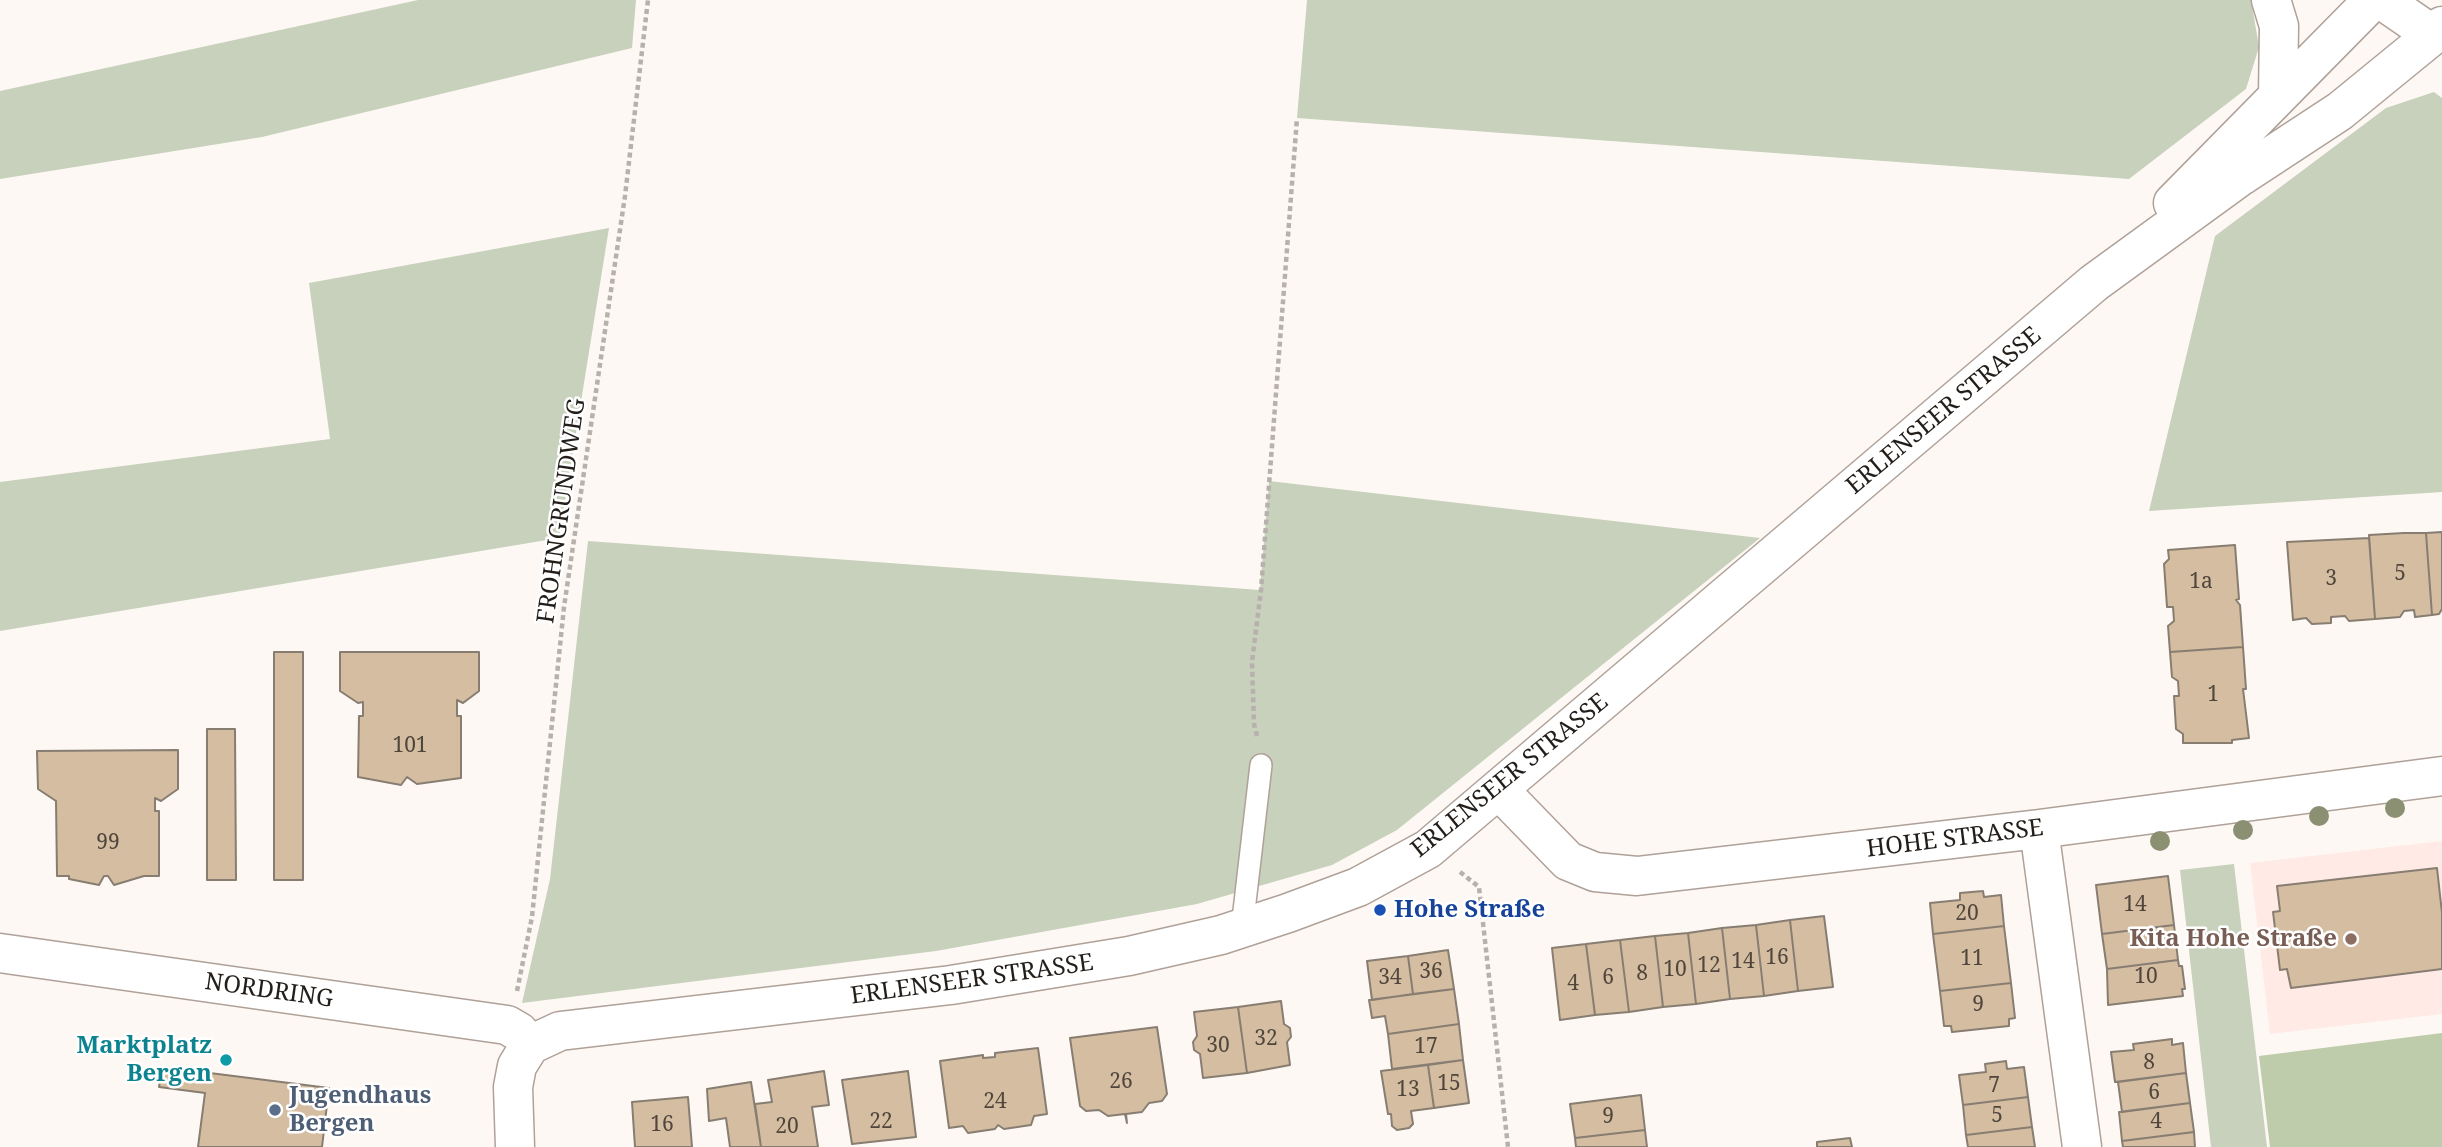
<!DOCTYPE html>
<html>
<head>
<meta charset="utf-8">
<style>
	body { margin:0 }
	canvas { display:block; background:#fef8f4 }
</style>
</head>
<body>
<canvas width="2442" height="1147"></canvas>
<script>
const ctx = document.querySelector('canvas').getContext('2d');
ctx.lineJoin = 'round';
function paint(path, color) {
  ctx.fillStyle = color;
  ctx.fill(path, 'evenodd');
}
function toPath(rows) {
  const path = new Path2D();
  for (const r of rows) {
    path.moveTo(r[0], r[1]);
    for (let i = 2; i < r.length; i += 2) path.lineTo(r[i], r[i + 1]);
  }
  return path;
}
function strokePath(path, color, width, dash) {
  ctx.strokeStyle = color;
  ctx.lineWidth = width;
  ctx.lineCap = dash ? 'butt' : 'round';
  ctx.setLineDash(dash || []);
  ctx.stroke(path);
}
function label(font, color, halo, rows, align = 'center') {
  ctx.font = font + ' "Noto Serif",serif';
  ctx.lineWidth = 5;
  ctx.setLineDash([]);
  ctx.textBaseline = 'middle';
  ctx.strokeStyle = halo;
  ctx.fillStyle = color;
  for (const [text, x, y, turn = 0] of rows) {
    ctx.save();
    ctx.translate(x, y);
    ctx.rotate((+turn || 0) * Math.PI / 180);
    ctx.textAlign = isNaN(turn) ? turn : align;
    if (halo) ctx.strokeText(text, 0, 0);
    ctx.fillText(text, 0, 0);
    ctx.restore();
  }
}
paint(toPath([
	[2442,841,2442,1014,2270,1034,2250,863]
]), '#ffeae5');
paint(toPath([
	[418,0,636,0,632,48,262,137,0,179,0,91],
	[1307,0,2251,0,2259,47,2246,89,2129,179,1297,118],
	[2434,92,2442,98,2442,492,2149,511,2215,236,2386,108],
	[609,228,559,538,0,631,0,482,330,439,309,283],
	[1269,481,1760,538,1397,830,1332,865,1197,904,936,951,522,1003,550,879,588,541,1260,590],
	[2234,864,2267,1147,2211,1147,2180,870]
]), '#c8d1bb');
paint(toPath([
	[2442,1033,2442,1147,2270,1147,2259,1056]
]), '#bfccab');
const building = toPath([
	[2442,532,2442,609,2439,614,2432,615,2426,533,2442,532],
	[2404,533,2426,533,2432,615,2415,617,2414,610,2404,611,2400,617,2375,619,2369,535,2404,533],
	[2369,538,2375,619,2349,621,2345,616,2331,617,2331,623,2312,624,2306,618,2293,620,2287,542,2369,538],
	[2235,545,2239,599,2236,600,2240,605,2243,647,2170,652,2168,626,2174,621,2173,607,2167,607,2164,564,2169,559,2168,550,2235,545],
	[2243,647,2246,689,2243,689,2249,738,2232,740,2232,743,2183,743,2183,734,2176,729,2174,696,2179,696,2178,681,2172,677,2170,652,2243,647],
	[274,652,303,652,303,880,274,880,274,652],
	[340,652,479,652,479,691,463,703,457,700,457,716,461,716,461,778,417,784,407,777,401,785,358,777,359,716,363,716,363,702,358,703,340,691,340,652],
	[207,729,235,729,236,880,207,880,207,729],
	[178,750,178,789,161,801,155,798,155,811,159,811,159,876,144,876,114,885,108,876,104,876,99,885,69,879,69,876,57,876,56,801,38,789,37,751,178,750],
	[2437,868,2442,913,2442,969,2291,988,2287,969,2280,970,2273,912,2280,911,2277,886,2437,868],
	[2168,876,2174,925,2102,934,2096,885,2168,876],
	[1983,891,1984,897,2001,895,2004,926,1933,934,1930,903,1960,900,1960,893,1983,891],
	[1824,916,1833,987,1798,991,1790,920,1824,916],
	[1790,920,1798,991,1764,996,1756,925,1790,920],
	[1756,925,1764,996,1730,999,1722,928,1756,925],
	[2174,925,2178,960,2107,969,2102,934,2174,925],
	[2004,926,2011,983,1940,991,1933,934,2004,926],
	[1722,928,1730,999,1696,1004,1688,933,1722,928],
	[1688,933,1696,1004,1663,1007,1655,936,1688,933],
	[1655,936,1663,1007,1629,1012,1620,940,1655,936],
	[1620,940,1629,1012,1595,1015,1586,944,1620,940],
	[1586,944,1595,1015,1560,1020,1552,948,1586,944],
	[1448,950,1454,989,1413,994,1408,956,1448,950],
	[1408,956,1413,994,1372,1000,1367,961,1408,956],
	[2178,960,2179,966,2182,966,2185,989,2182,989,2183,996,2108,1005,2107,969,2178,960],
	[2011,983,2015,1018,2009,1019,2009,1026,1952,1032,1951,1026,1944,1026,1940,991,2011,983],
	[1454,989,1459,1024,1388,1034,1385,1016,1372,1018,1369,1000,1454,989],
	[1281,1001,1284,1024,1290,1028,1291,1037,1287,1042,1290,1065,1247,1073,1238,1007,1281,1001],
	[1238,1007,1247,1073,1203,1078,1200,1054,1194,1050,1193,1042,1197,1036,1194,1012,1238,1007],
	[1459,1024,1463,1060,1392,1069,1388,1034,1459,1024],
	[1157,1027,1167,1094,1162,1101,1149,1103,1142,1112,1126,1114,1127,1123,1125,1114,1108,1116,1099,1110,1086,1111,1080,1106,1070,1038,1157,1027],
	[2172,1039,2172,1045,2183,1043,2186,1073,2115,1082,2111,1052,2134,1050,2133,1044,2172,1039],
	[1038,1048,1047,1114,1034,1116,1031,1125,1004,1129,998,1125,995,1129,968,1133,963,1126,949,1128,940,1061,983,1055,983,1058,995,1057,995,1053,1038,1048],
	[1463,1060,1469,1103,1434,1108,1428,1065,1463,1060],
	[2006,1061,2007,1069,2024,1067,2028,1097,1963,1105,1959,1075,1986,1072,1985,1064,2006,1061],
	[1428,1065,1434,1108,1411,1111,1413,1124,1409,1128,1397,1130,1392,1126,1391,1114,1388,1114,1381,1071,1428,1065],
	[162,1067,329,1088,322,1147,198,1147,205,1093,159,1087,162,1067],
	[824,1071,829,1105,812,1107,818,1147,761,1147,755,1104,772,1102,768,1080,824,1071],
	[908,1071,916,1137,852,1144,842,1080,908,1071],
	[2186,1073,2190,1103,2122,1112,2118,1082,2186,1073],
	[751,1082,761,1147,730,1147,726,1118,709,1121,707,1089,751,1082],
	[1641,1095,1645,1130,1575,1138,1570,1104,1641,1095],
	[688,1097,692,1147,635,1147,632,1102,688,1097],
	[2028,1097,2032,1127,1966,1135,1963,1105,2028,1097],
	[2190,1103,2194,1132,2122,1141,2119,1112,2190,1103],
	[2032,1127,2035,1147,1968,1147,1966,1135,2032,1127],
	[1645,1130,1647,1147,1576,1147,1575,1138,1645,1130],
	[2194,1132,2195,1147,2123,1147,2122,1141,2194,1132],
	[1850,1138,1852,1147,1817,1147,1817,1142,1850,1138]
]);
paint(building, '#d5bda2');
strokePath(building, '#877d71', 2);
const service = toPath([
	[1242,928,1261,765]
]);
const minor = toPath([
	[2271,0,2279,26,2278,96],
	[2173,203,2373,0],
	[1499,790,1568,861,1595,872,1637,876,2039,829,2442,776],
	[2039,829,2082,1147],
	[0,953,507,1025,519,1032,530,1045],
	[515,1147,513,1087,517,1066,530,1045,560,1031,951,985,1129,956,1221,935,1288,913,1358,887,1428,849,2094,283,2241,176,2340,111,2433,35]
]);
const primary = toPath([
	[2382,0,2433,35,2442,26]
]);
strokePath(service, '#afa198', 24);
strokePath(minor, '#afa198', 41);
strokePath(primary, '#afa198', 41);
strokePath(toPath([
	[1257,736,1254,724,1252,662,1261,590,1297,118],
	[1460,872,1479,887,1508,1147],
	[517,991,532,917,564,607,625,196,648,0]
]), '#b7b1ad', 4.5, [5, 3.5]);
strokePath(service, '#fff', 21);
strokePath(minor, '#fff', 38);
strokePath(primary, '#fff', 38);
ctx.fillStyle = '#8a9071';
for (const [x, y] of [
	[2395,808],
	[2319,816],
	[2243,830],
	[2160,841]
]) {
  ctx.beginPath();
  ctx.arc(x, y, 10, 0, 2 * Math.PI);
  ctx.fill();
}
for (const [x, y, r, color] of [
	[1380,910,7,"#1a4fb4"],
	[2351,939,7,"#8d6e63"],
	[226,1060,7,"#0f9aa8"],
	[275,1110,7,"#5c6f8a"]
]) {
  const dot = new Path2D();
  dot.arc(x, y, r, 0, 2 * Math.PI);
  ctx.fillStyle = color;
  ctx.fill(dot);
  strokePath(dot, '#fff', 2.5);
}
label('21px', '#50463c', null, [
	["5",2400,574],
	["3",2331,579],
	["1a",2201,582],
	["1",2213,695],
	["101",410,746],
	["99",108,843],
	["14",2135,905],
	["20",1967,914],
	["16",1777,958],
	["11",1972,959],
	["14",1743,962],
	["12",1709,966],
	["10",1675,970],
	["36",1431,972],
	["8",1642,974],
	["10",2146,977],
	["34",1390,978],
	["6",1608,978],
	["4",1573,984],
	["9",1978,1005],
	["32",1266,1039],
	["30",1218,1046],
	["17",1426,1047],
	["8",2149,1063],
	["26",1121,1082],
	["15",1449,1084],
	["7",1994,1086],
	["13",1408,1090],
	["6",2154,1093],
	["24",995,1102],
	["5",1997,1116],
	["9",1608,1117],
	["22",881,1122],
	["4",2156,1122],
	["16",662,1125],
	["20",787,1127]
]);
label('24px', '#231e1a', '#fff', [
	["ERLENSEER STRASSE",1944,411,-40],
	["FROHNGRUNDWEG",562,511,-82],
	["ERLENSEER STRASSE",1510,776,-39],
	["HOHE STRASSE",1955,839,-7],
	["ERLENSEER STRASSE",972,980,-8],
	["NORDRING",269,991,8]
]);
label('bold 24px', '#164399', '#fff', [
	["Hohe Straße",1394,910]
], 'left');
label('bold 24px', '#785e54', '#fff', [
	["Kita Hohe Straße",2337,939]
], 'right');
label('bold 24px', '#0d838f', '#fff', [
	["Marktplatz",212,1046],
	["Bergen",212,1074]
], 'right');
label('bold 24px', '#4e5e75', '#fff', [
	["Jugendhaus",289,1096],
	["Bergen",289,1124]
], 'left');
</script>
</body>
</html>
